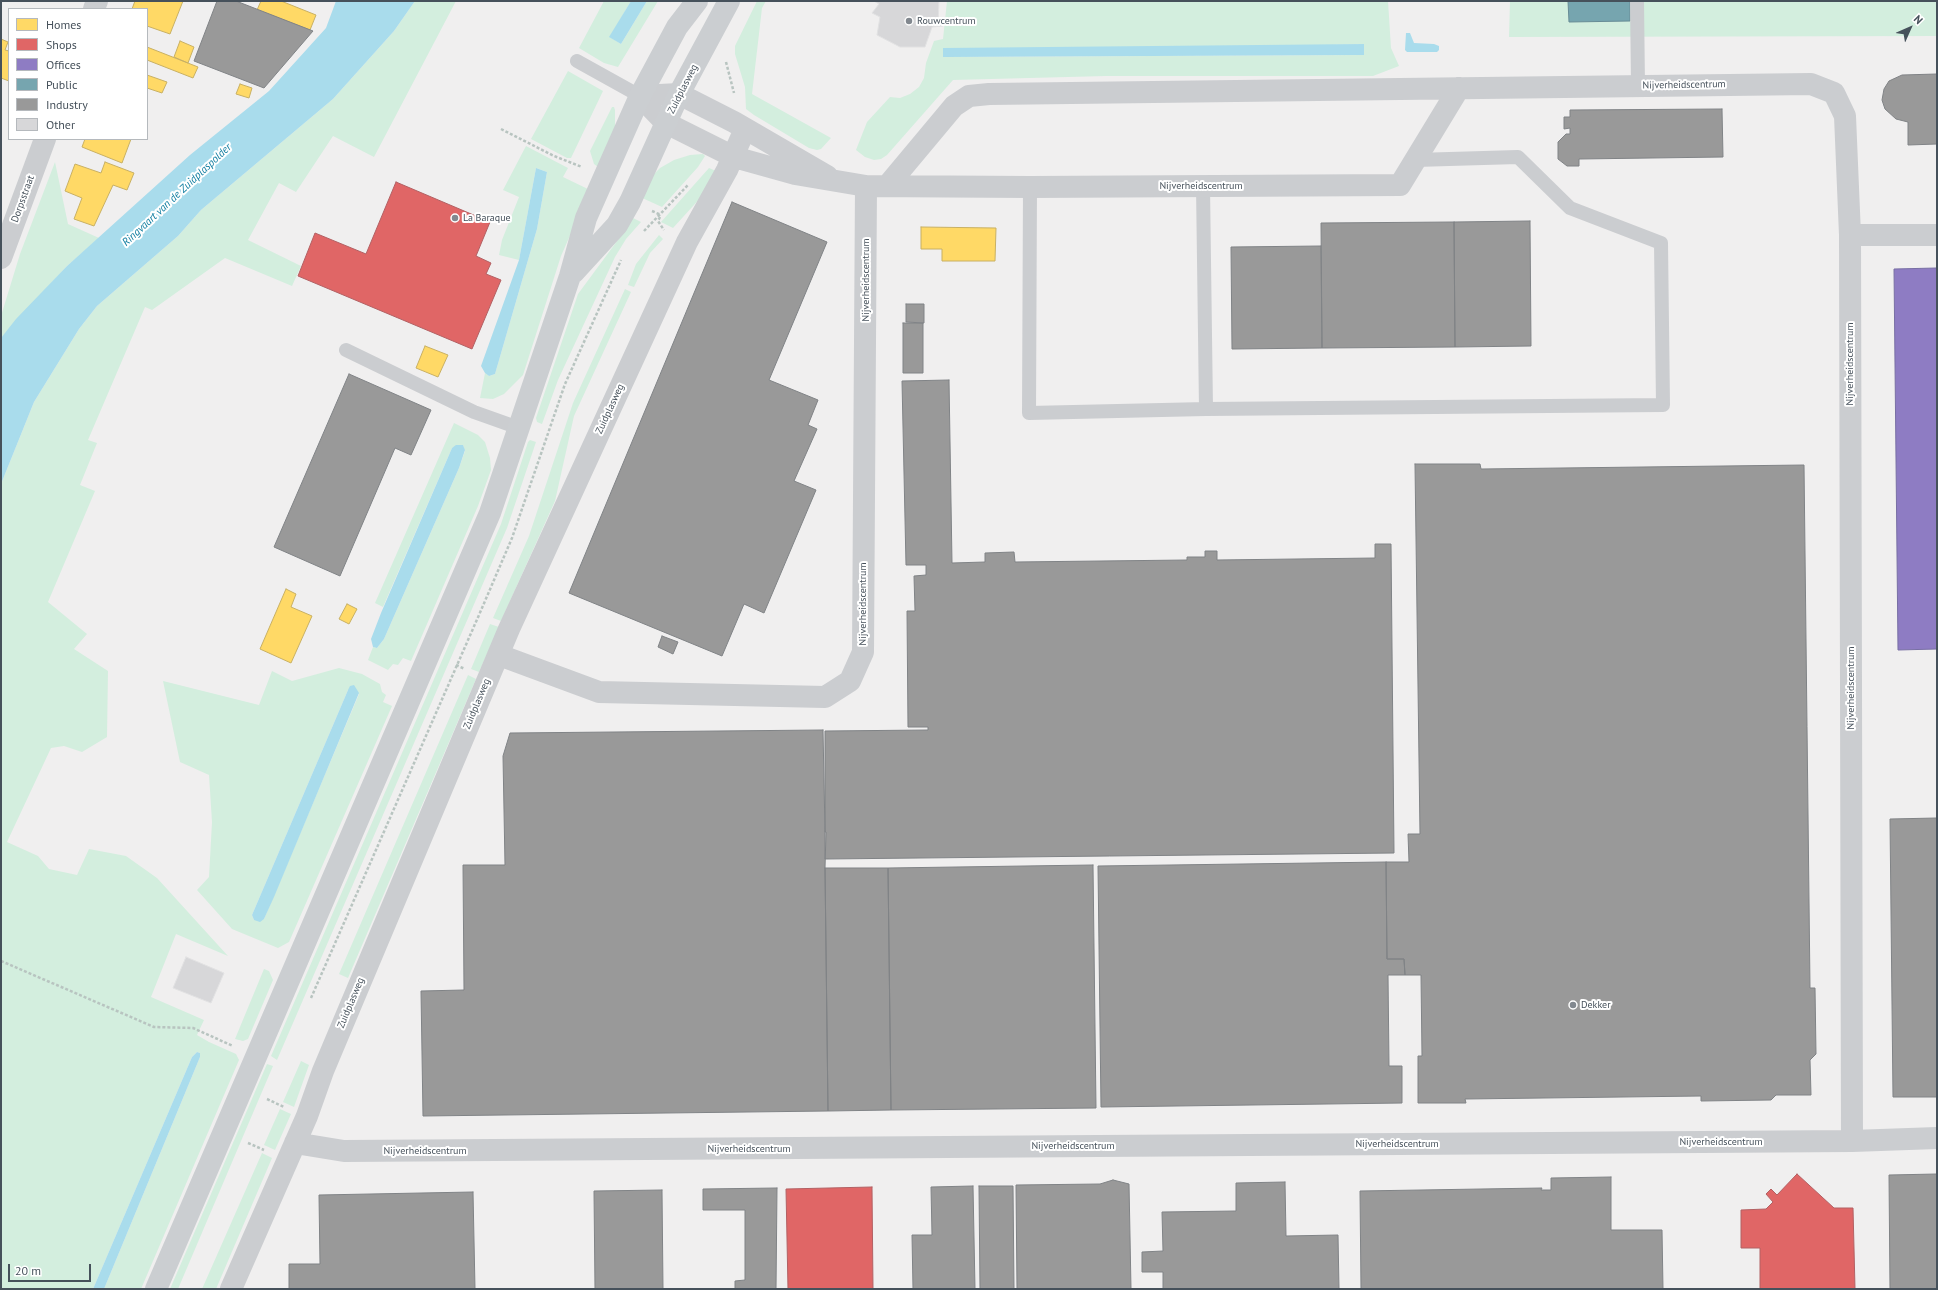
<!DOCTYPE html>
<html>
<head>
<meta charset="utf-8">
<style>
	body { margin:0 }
	#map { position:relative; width:1938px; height:1290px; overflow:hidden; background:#f0efef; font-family:"PT Sans",sans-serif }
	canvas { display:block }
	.frame { position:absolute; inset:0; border:2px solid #46515b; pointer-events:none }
	.legend { position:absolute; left:8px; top:8px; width:140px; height:132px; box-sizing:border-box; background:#fff; border:1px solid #b5b9bd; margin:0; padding:5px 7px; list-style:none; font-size:12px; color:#46515b }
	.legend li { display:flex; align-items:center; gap:8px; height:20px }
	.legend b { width:20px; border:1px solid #b5b9bd }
	.north { position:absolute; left:1890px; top:8px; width:40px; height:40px; -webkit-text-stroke:3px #fff; paint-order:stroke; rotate:45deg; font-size:11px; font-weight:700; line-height:16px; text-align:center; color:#46515b }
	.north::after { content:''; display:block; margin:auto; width:14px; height:18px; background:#46515b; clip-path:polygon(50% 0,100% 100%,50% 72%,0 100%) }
	.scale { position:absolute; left:8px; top:1264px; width:83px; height:18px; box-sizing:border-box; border:2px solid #46515b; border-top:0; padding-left:5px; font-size:12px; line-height:14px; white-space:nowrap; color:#46515b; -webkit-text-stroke:3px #fff; paint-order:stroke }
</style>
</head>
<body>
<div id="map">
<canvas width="1938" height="1290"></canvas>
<div class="frame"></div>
<ul class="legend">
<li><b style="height:11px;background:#ffd966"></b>Homes</li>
<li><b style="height:11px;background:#e06666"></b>Shops</li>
<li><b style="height:11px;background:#8e7cc3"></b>Offices</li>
<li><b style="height:11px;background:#76a5af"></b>Public</li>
<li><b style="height:11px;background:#999"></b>Industry</li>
<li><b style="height:11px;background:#d7d7d9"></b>Other</li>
</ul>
<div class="north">N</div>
<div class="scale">20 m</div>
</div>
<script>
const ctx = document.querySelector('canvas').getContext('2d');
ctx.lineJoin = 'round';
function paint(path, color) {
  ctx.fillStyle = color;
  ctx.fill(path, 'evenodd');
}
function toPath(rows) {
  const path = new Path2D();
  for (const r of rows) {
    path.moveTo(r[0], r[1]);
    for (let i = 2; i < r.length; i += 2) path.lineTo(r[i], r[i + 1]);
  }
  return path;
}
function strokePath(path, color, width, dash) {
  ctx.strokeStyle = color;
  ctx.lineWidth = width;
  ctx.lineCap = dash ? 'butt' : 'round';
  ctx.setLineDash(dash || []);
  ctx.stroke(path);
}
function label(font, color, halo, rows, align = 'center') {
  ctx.font = font + ' "PT Sans",sans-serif';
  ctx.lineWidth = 4;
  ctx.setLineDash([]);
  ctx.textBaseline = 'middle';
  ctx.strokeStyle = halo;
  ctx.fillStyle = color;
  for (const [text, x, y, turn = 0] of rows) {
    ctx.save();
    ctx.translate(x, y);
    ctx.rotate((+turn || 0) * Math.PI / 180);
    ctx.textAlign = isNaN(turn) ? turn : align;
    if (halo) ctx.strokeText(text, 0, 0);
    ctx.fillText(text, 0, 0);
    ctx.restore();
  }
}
paint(toPath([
	[415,1,456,1,374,157,333,136,296,192,279,183,248,240,301,266,292,286,225,258,152,310,145,307,88,440,97,443,80,485,95,491,48,602,87,634,74,649,108,671,107,737,82,752,64,746,51,748,7,842,38,856,49,869,77,875,89,849,126,856,157,878,228,956,176,934,151,997,204,1020,197,1035,209,1042,236,1054,239,1060,141,1289,104,1289,200,1057,200,1053,197,1052,192,1057,93,1289,1,1289,1,484,34,402,79,329,97,306,178,236,201,210,333,99,394,31],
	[604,1,631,1,610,37,621,44,647,1,658,1,618,67,604,63,579,48],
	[757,1,766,1,762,8,752,94,831,138,821,149,817,150,809,148,754,115,746,109,745,87,735,54,735,46],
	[947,1,1388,1,1391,48,1399,66,1373,76,1106,76,953,80,887,155,881,159,874,160,865,157,856,150,867,122,890,97,900,98,910,94,919,87,924,78,926,63,934,41,943,39],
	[1363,44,1363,55,943,57],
	[1510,1,1937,1,1937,36,1509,37],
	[568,71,603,91,571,158,567,158,531,139],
	[612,107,614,107,615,110,615,127,598,167,594,164,590,151],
	[526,146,568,168,563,177,590,190,561,256,523,375,504,394,493,399,480,398,485,373,489,376,495,374,537,229,547,172,536,168,519,260,499,255,502,240,519,197,503,190],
	[703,154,705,156,698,167,662,207,640,197,647,181,660,168,674,160,690,155],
	[55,162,68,224,99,238,67,266,1,338,1,316,20,254],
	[709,168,716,171,704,194,673,228,661,222],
	[631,217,641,222,626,239,615,257,558,380,542,424,537,422,536,418,578,294,623,233],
	[659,235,663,239,650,253,634,287,628,285,636,264],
	[625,289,631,292,574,416,555,501,501,621,493,618,529,536,573,403],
	[454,423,478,435,485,442,490,458,491,470,478,506,411,661,403,658,398,665,393,664,388,670,368,660,373,647,377,648,384,639,459,468,465,451,463,445,452,448,383,607,375,603],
	[530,440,536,442,507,528,277,1060,271,1056,501,524,528,442],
	[490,624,499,627,479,672,471,669],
	[339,668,362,674,380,684,382,692,386,695,383,702,392,706,289,942,278,948,232,929,197,890,209,877,212,822,209,775,180,762,163,681,259,705,272,671,292,681],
	[348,690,359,694,264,919,254,920,252,915],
	[468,675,476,679,348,978,339,974],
	[264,969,269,971,273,980,248,1039,243,1041,235,1039],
	[301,1061,309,1065,294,1107,283,1102],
	[267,1064,273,1066,178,1289,170,1289],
	[280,1109,291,1114,275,1150,264,1145],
	[262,1153,272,1158,216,1289,202,1289]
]), '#d3eede');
paint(toPath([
	[336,1,415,1,394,31,333,99,201,210,178,236,97,306,79,329,34,402,1,484,1,338,16,319,67,266,190,155,269,91,326,28],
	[631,1,647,1,621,44,609,37],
	[1406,33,1410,33,1414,43,1434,44,1439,46,1439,50,1437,52,1407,52,1405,50],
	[1364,44,1364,55,943,57,943,48],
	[536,168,547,172,537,229,495,374,489,376,485,373,481,366,519,260],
	[456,445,463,445,465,450,459,468,384,639,377,648,373,647,371,639,381,613,452,448],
	[354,685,359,693,274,897,264,919,260,922,254,920,252,915,348,690,350,686],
	[197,1052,200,1053,200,1057,104,1289,93,1289,192,1057]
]), '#a9dcec');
const homes = toPath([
	[135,1,183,1,170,34,147,26,147,9,132,9,135,1],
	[261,1,281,1,316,15,310,30,257,10,261,1],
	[1,39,8,42,5,50,9,51,9,81,1,78,1,39],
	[180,41,194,47,188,63,174,57,180,41],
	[147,47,198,67,193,78,147,60,147,47],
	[147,75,167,82,162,93,147,88,147,75],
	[240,84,252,88,249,98,236,94,240,84],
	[85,139,131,139,122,163,82,147,85,139],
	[105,162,134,173,127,190,113,185,94,226,74,219,82,198,65,191,75,164,101,173,105,162],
	[921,227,996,228,995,261,942,261,942,249,921,249,921,227],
	[425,346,448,355,438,377,416,368,425,346],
	[286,589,296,594,291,607,312,616,291,663,260,649,286,589],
	[347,604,357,609,349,624,339,619,347,604]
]);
paint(homes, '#ffd966');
strokePath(homes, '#c8b063', 1);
const shops = toPath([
	[396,182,490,222,476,256,491,263,486,274,501,280,472,349,298,276,315,233,366,254,396,182],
	[1797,1174,1834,1208,1853,1208,1855,1289,1760,1289,1760,1248,1741,1248,1741,1210,1766,1209,1773,1202,1766,1194,1771,1189,1777,1195,1797,1174],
	[872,1187,873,1289,788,1289,786,1189,872,1187]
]);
paint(shops, '#e06666');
strokePath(shops, '#b26063', 1);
const offices = toPath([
	[1937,268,1937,649,1898,650,1894,269,1937,268]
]);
paint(offices, '#8e7cc3');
strokePath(offices, '#786fa4', 1);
const public = toPath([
	[1568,1,1630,1,1630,21,1569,22,1568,1]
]);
paint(public, '#76a5af');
strokePath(public, '#688c96', 1);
const industry = toPath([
	[217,1,236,1,313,31,264,88,194,61,217,1],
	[1937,74,1937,144,1908,145,1908,122,1896,119,1885,109,1882,100,1884,89,1889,81,1902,75,1937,74],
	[1722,109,1723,157,1579,159,1579,166,1567,166,1558,159,1558,142,1566,134,1570,134,1570,128,1564,129,1564,117,1570,117,1570,110,1722,109],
	[732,202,827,242,769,380,818,400,808,425,817,429,794,481,816,490,764,613,744,604,722,656,569,593,732,202],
	[1530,221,1531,346,1455,347,1454,222,1530,221],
	[1454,222,1455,347,1322,348,1321,223,1454,222],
	[1321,246,1322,348,1232,349,1231,247,1321,246],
	[906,304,924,304,924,323,906,322,906,304],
	[903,323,923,323,923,373,903,373,903,323],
	[349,374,431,410,411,455,395,448,340,576,274,547,349,374],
	[949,380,952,563,985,562,985,553,1014,552,1015,562,1187,560,1187,557,1205,557,1205,551,1217,551,1217,560,1375,558,1375,544,1391,544,1394,853,825,859,825,731,928,730,928,727,908,727,907,611,915,611,914,576,926,575,926,565,906,565,902,381,949,380],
	[1415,464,1480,464,1481,469,1804,465,1810,988,1815,988,1816,1054,1810,1060,1811,1095,1776,1095,1771,1100,1701,1101,1701,1096,1465,1099,1466,1103,1418,1103,1418,1056,1422,1056,1421,975,1405,975,1404,959,1387,959,1386,862,1409,862,1408,834,1420,834,1415,464],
	[662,636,678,642,673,654,658,647,662,636],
	[823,730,825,832,826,832,825,868,828,1111,423,1116,421,991,464,990,463,865,505,865,503,756,510,733,823,730],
	[1937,818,1937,1097,1893,1097,1890,819,1937,818],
	[1386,862,1387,959,1404,959,1405,975,1388,975,1389,1066,1402,1066,1402,1103,1101,1107,1098,866,1386,862],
	[1093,865,1096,1108,891,1110,888,868,1093,865],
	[825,868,888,868,891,1110,828,1111,825,868],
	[1937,1174,1937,1289,1890,1289,1889,1175,1937,1174],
	[1611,1177,1611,1230,1662,1230,1663,1289,1361,1289,1360,1191,1542,1188,1541,1190,1551,1190,1551,1178,1611,1177],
	[1113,1180,1129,1184,1131,1289,1017,1289,1016,1185,1100,1184,1113,1180],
	[1285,1182,1286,1236,1338,1235,1339,1289,1163,1289,1163,1272,1142,1272,1142,1252,1163,1251,1162,1212,1236,1211,1236,1183,1285,1182],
	[973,1186,975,1289,913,1289,912,1235,932,1235,931,1187,973,1186],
	[979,1186,1013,1186,1014,1289,980,1289,979,1186],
	[777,1188,776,1289,735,1289,735,1281,745,1280,745,1210,703,1210,703,1189,777,1188],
	[662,1190,663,1289,595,1289,594,1191,662,1190],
	[473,1192,475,1289,289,1289,289,1264,320,1264,319,1195,473,1192]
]);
paint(industry, '#999');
strokePath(industry, '#808386', 1);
const building = toPath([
	[874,1,939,1,938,25,943,24,943,26,932,27,925,47,900,47,877,35,880,17,872,13,879,4,874,1],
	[186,957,224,973,211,1003,173,988,186,957]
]);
paint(building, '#d7d7d9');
strokePath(building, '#e1e1e2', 1);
strokePath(toPath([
	[726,62,734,93],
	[501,129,554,156,582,167],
	[652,211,661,215],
	[660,217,658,221,664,230],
	[644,231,688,185],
	[456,665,465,669],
	[1,961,154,1027,193,1028,233,1046],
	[311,998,479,615,512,538,565,384,621,260],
	[267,1099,284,1107],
	[248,1143,264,1150]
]), '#b8c4c0', 2.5, [3, 2]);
strokePath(toPath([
	[1637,1,1638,86],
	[577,61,640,96],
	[1203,186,1206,409,1663,405,1661,243,1570,208,1518,157,1415,160],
	[1030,187,1029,413,1206,409],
	[346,350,474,412,519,428]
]), '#cbcdd0', 14);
strokePath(toPath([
	[94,9,97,1],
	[640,96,666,123,734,157,795,174,866,186,1030,187,1400,185,1459,88],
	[640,96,679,94,734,122,827,176],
	[888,185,954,106,969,96,989,94,1811,84,1834,93,1845,116,1850,235,1852,1141],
	[1850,235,1937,235],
	[1,258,45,139],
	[499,655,599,692,825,697,850,681,863,652,866,186],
	[295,1143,344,1151,1852,1141,1937,1138],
	[231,1289,307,1116,323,1071,509,629,687,242,727,170,745,129]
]), '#cbcdd0', 22);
strokePath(toPath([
	[574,272,617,225,630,202,679,94,729,1],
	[156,1289,490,513,570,276,586,218,640,96,677,27,697,1]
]), '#cbced1', 22);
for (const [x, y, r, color] of [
	[909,21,4,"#82888f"],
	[455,218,4,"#82888f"],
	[1573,1005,4,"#82888f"]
]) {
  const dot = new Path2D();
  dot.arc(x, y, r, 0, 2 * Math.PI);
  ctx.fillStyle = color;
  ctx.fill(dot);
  strokePath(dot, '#fff', 1.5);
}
label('10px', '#46515b', '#fff', [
	["Rouwcentrum",917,21],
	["La Baraque",463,218],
	["Dekker",1581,1005]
], 'left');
label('10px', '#46515b', '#fff', [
	["Nijverheidscentrum",1684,85,-1],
	["Zuidplasweg",683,89,-63],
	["Nijverheidscentrum",1201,186],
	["Dorpsstraat",23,199,-70],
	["Nijverheidscentrum",866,280,-90],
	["Nijverheidscentrum",1850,364,-90],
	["Zuidplasweg",610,409,-65],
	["Nijverheidscentrum",863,604,-90],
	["Nijverheidscentrum",1851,688,-90],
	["Zuidplasweg",477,704,-67],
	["Zuidplasweg",351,1003,-67],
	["Nijverheidscentrum",1721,1142],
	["Nijverheidscentrum",1397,1144],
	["Nijverheidscentrum",1073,1146],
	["Nijverheidscentrum",749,1149],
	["Nijverheidscentrum",425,1151]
]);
label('italic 11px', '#0e7c9f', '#fff', [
	["Ringvaart van de Zuidplaspolder",177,195,-43]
]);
</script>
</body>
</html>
